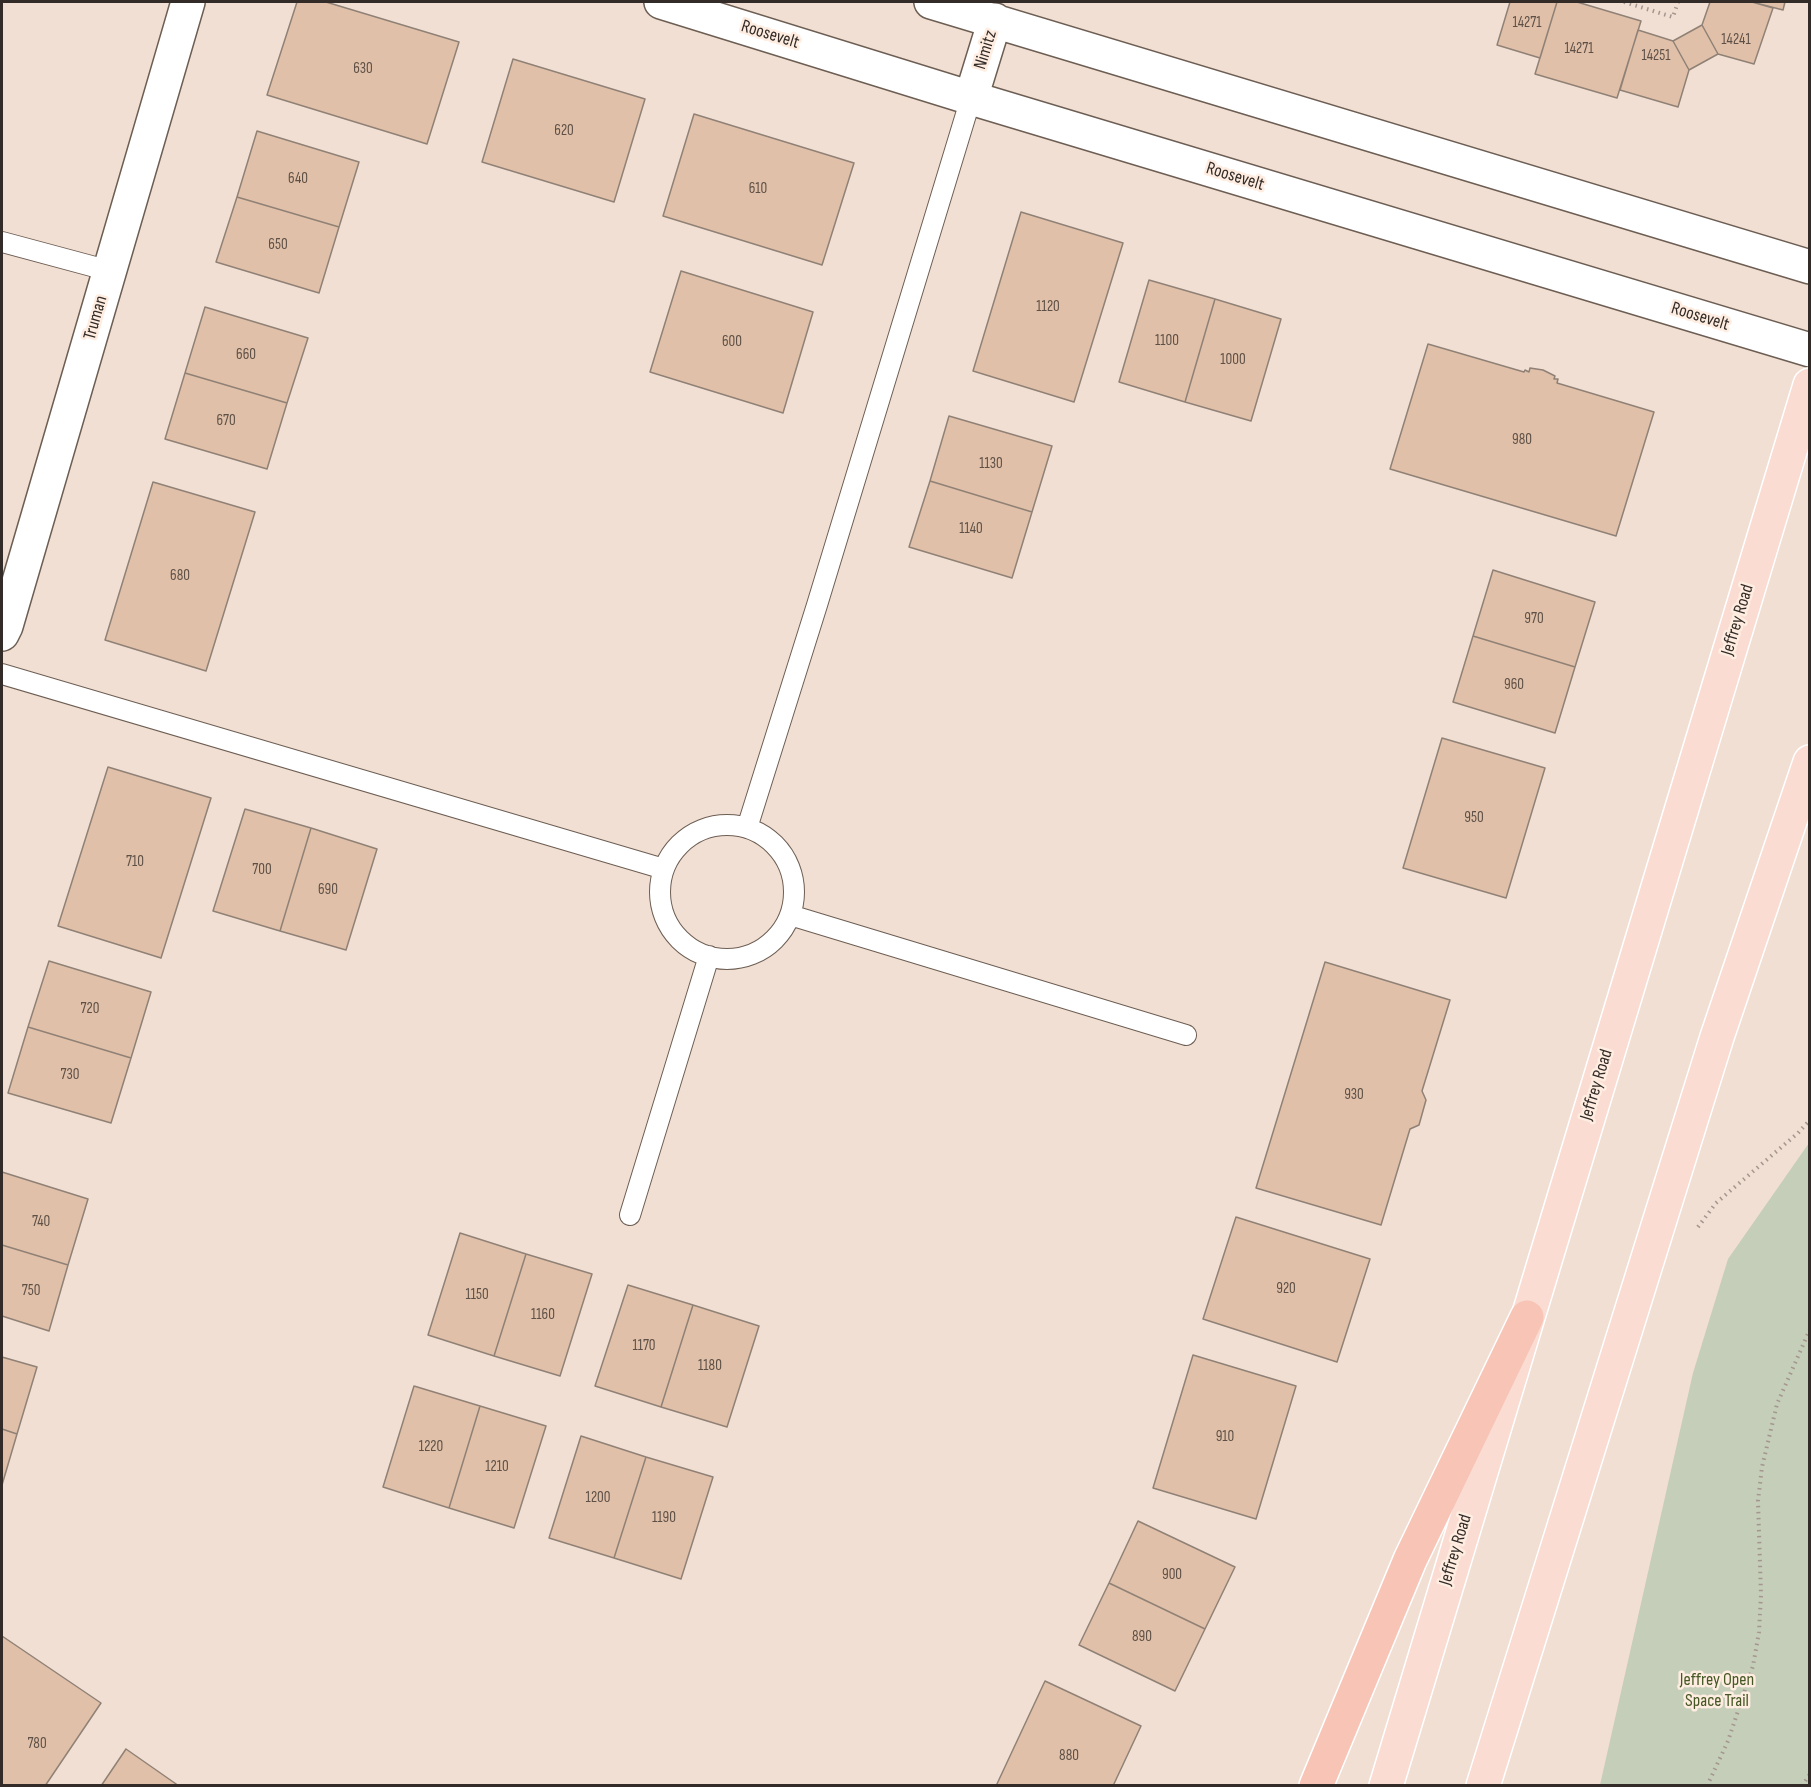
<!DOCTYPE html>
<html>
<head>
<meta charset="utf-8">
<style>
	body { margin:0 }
	#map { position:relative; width:1811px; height:1787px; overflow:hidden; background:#f1dfd3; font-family:"Sofia Sans Condensed",sans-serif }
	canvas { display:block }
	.frame { position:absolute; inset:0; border:3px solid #322b27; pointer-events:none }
</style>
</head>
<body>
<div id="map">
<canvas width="1811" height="1787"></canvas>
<div class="frame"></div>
</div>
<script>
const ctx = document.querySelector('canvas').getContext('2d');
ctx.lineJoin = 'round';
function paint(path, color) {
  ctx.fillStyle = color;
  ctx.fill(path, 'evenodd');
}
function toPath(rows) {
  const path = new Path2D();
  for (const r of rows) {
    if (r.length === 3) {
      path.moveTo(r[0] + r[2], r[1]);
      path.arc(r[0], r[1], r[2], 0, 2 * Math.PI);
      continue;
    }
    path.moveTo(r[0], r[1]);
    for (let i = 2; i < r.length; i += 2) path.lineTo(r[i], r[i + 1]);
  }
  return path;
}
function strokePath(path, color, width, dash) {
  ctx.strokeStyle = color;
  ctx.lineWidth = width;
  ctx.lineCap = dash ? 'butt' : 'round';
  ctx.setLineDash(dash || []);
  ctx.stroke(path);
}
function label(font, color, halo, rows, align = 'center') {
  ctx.font = font + ' "Sofia Sans Condensed",sans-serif';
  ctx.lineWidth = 5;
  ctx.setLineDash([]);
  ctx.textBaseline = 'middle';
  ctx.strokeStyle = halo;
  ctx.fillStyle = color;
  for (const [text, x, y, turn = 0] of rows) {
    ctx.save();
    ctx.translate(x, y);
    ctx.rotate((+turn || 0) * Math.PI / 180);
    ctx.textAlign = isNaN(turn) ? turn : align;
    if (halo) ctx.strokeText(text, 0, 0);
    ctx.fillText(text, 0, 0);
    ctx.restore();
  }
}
paint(toPath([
	[1809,1143,1809,1785,1600,1785,1693,1373,1728,1259]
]), '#c4ceb9');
const building = toPath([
	[297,2,326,2,459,42,427,144,267,95,297,2],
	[1510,2,1557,2,1540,58,1497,45,1510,2],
	[1557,2,1577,2,1641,21,1617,98,1535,74,1557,2],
	[1710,2,1752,2,1773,8,1754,64,1718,54,1702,25,1710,2],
	[1752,2,1785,2,1783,10,1752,2],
	[1702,25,1718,54,1689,70,1673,41,1702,25],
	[1638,30,1673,41,1689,70,1678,107,1620,90,1638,30],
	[513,59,645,99,614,202,482,162,513,59],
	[694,114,854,163,822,265,663,216,694,114],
	[257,131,359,162,339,227,237,197,257,131],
	[237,197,339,227,319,293,216,262,237,197],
	[1021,212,1123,243,1074,402,973,371,1021,212],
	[681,271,813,312,783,413,650,372,681,271],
	[1149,280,1215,299,1185,402,1119,382,1149,280],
	[1215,299,1281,319,1251,421,1185,402,1215,299],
	[205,307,308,338,287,403,185,373,205,307],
	[1428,344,1524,372,1525,370,1529,372,1530,368,1543,370,1555,376,1554,379,1558,379,1557,383,1654,412,1616,536,1390,469,1428,344],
	[185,373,287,403,267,469,165,439,185,373],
	[949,416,1052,446,1032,512,930,481,949,416],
	[930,481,1032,512,1012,578,909,547,930,481],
	[153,482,255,512,206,671,105,640,153,482],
	[1493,570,1595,602,1575,667,1473,636,1493,570],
	[1473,636,1575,667,1555,733,1453,702,1473,636],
	[1442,738,1545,768,1506,898,1403,868,1442,738],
	[108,767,211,798,161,958,58,926,108,767],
	[245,809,311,828,280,931,213,911,245,809],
	[311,828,377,849,346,950,280,931,311,828],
	[49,961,151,992,131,1058,28,1027,49,961],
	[1325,962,1450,1000,1422,1091,1426,1100,1419,1125,1410,1129,1381,1225,1256,1188,1325,962],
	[28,1027,131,1058,111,1123,8,1093,28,1027],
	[2,1172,88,1199,68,1265,2,1245,2,1172],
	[1236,1217,1370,1259,1337,1362,1203,1319,1236,1217],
	[460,1233,526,1254,494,1356,428,1335,460,1233],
	[2,1245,68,1265,49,1331,2,1316,2,1245],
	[526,1254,592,1274,560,1376,494,1356,526,1254],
	[628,1285,693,1305,661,1407,595,1386,628,1285],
	[693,1305,759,1326,727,1427,661,1407,693,1305],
	[1193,1355,1296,1386,1256,1519,1153,1488,1193,1355],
	[2,1357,37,1367,17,1434,2,1429,2,1357],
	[414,1386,480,1406,449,1508,383,1487,414,1386],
	[480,1406,546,1426,514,1528,449,1508,480,1406],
	[2,1429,17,1434,2,1485,2,1429],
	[581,1436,646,1457,614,1558,549,1538,581,1436],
	[646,1457,713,1477,681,1579,614,1558,646,1457],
	[1138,1521,1235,1567,1205,1629,1109,1583,1138,1521],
	[1109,1583,1205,1629,1175,1691,1079,1645,1109,1583],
	[2,1636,101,1703,45,1786,2,1786,2,1636],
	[1045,1681,1141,1726,1113,1786,996,1786,1045,1681],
	[126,1749,179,1786,101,1786,126,1749]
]);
paint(building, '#e0c0a8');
strokePath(building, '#908176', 1.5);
const service = toPath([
	[2,242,110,271],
	[2,674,664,869],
	[727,892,67],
	[747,828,817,605,971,98],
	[790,915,1186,1035],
	[630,1215,709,956]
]);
const tertiary = toPath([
	[661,2,971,98,1810,350],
	[931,2,1810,267],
	[971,98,995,20],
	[2,634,6,626,188,2]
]);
const primary = toPath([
	[1386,1786,1810,385],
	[1483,1786,1717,1037,1810,762]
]);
const motorway = toPath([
	[1316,1786,1410,1560,1527,1317]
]);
strokePath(service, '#6d5e53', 22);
strokePath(tertiary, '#6d5e53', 36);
strokePath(primary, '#fff', 36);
strokePath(motorway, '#fff', 36);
strokePath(toPath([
	[1624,2,1673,17,1678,2],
	[1698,1227,1716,1203,1798,1133,1810,1120],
	[1707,1786,1728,1741,1753,1666,1759,1632,1761,1595,1758,1501,1762,1467,1777,1404,1810,1329],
	[1802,1786,1810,1774]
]), '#a4968e', 4, [1.5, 4.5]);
strokePath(service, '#fff', 20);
strokePath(tertiary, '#fff', 33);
strokePath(primary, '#fadcd3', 33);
strokePath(motorway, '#f7c4b6', 33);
label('15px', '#5e5047', null, [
	["14271",1527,23],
	["14241",1736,40],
	["14271",1579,49],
	["14251",1656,56],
	["630",363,69],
	["620",564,131],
	["640",298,179],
	["610",758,189],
	["650",278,245],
	["1120",1048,307],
	["1100",1167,341],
	["600",732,342],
	["660",246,355],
	["1000",1233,360],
	["670",226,421],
	["980",1522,440],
	["1130",991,464],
	["1140",971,529],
	["680",180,576],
	["970",1534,619],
	["960",1514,685],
	["950",1474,818],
	["710",135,862],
	["700",262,870],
	["690",328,890],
	["720",90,1009],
	["730",70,1075],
	["930",1354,1095],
	["740",41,1222],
	["920",1286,1289],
	["750",31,1291],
	["1150",477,1295],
	["1160",543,1315],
	["1170",644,1346],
	["1180",710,1366],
	["910",1225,1437],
	["1220",431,1447],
	["1210",497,1467],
	["1200",598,1498],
	["1190",664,1518],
	["900",1172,1575],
	["890",1142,1637],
	["780",37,1744],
	["880",1069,1756]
]);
label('18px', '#322b27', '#feede0', [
	["Roosevelt",770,35,17],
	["Nimitz",986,50,-73],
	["Roosevelt",1235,177,17],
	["Roosevelt",1700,317,17],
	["Truman",96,318,-74],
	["Jeffrey Road",1738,620,-73],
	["Jeffrey Road",1597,1085,-73],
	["Jeffrey Road",1456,1550,-73]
]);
label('18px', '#445724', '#feede0', [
	["Jeffrey Open",1717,1680],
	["Space Trail",1717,1701]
]);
</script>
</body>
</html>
